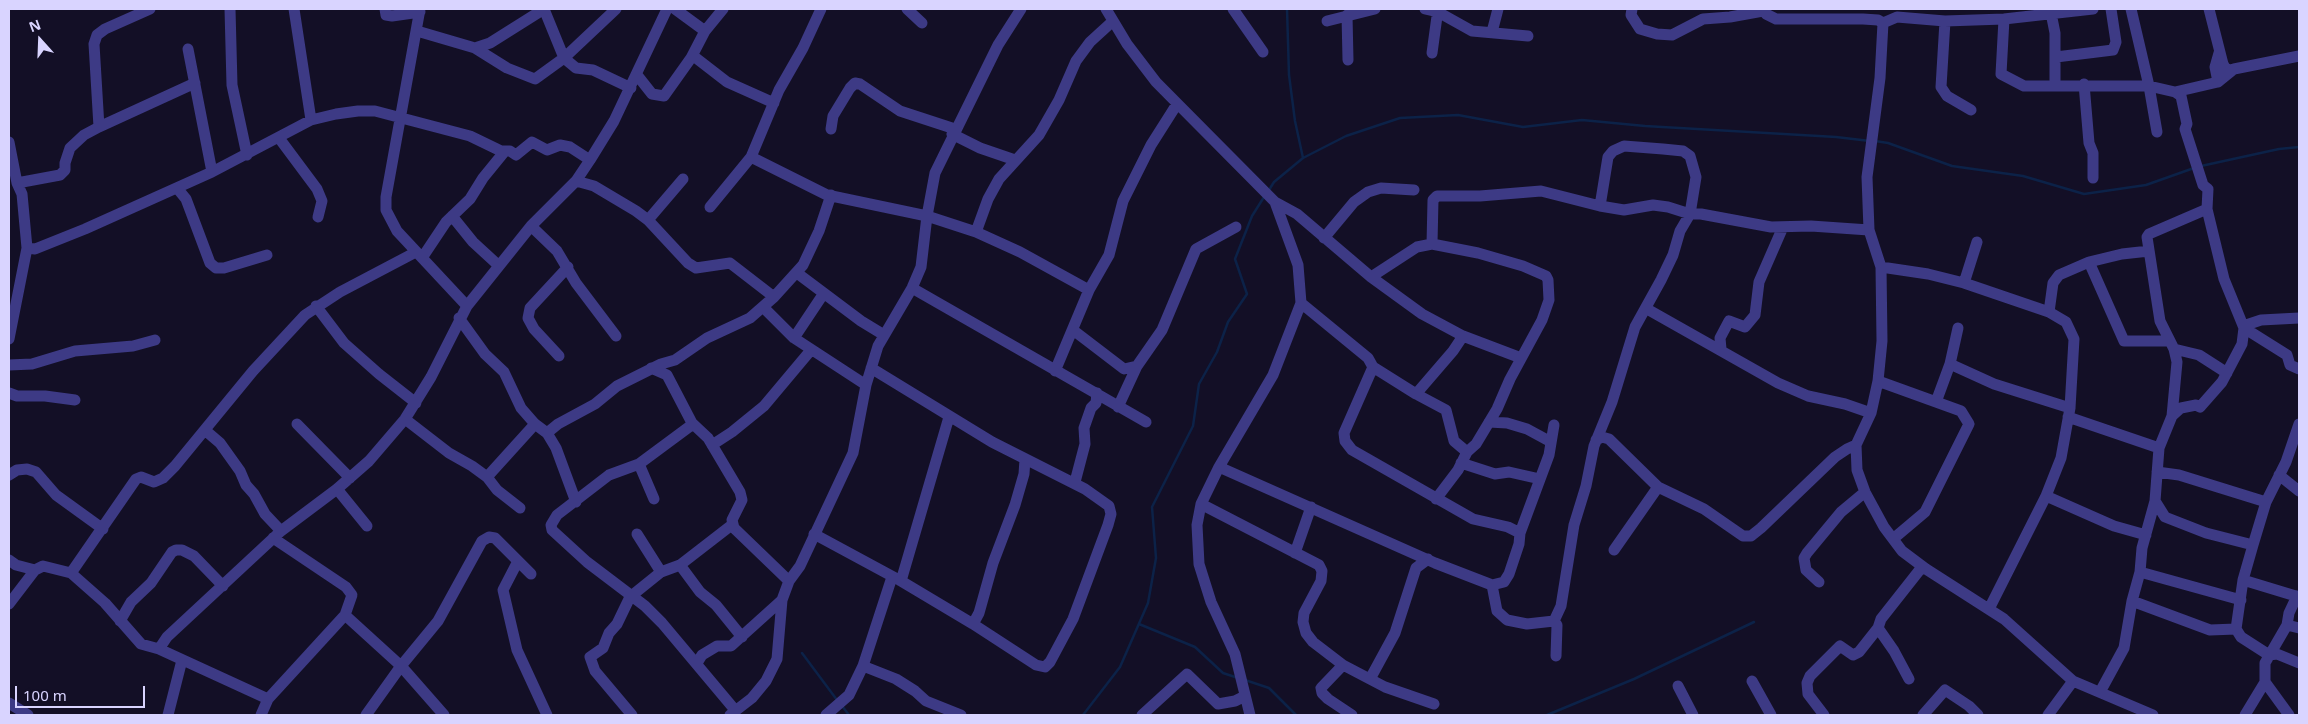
<!DOCTYPE html>
<html>
<head>
<meta charset="utf-8">
<style>
	body { margin:0 }
	#map { position:relative; width:2308px; height:724px; overflow:hidden; background:#130f26; font-family:"Noto Sans",sans-serif }
	canvas { display:block }
	.frame { position:absolute; inset:0; border:10px solid #d9d4ff; pointer-events:none }
	.north { position:absolute; left:15px; top:15px; width:50px; height:50px; -webkit-text-stroke:4px #130f26; paint-order:stroke; rotate:340deg; font-size:14px; font-weight:700; line-height:20px; text-align:center; color:#d9d4ff }
	.north::after { content:''; display:block; margin:auto; width:18px; height:22px; background:#d9d4ff; clip-path:polygon(50% 0,100% 100%,50% 72%,0 100%) }
	.scale { position:absolute; left:15px; top:686px; width:130px; height:22px; box-sizing:border-box; border:2px solid #d9d4ff; border-top:0; padding-left:6px; font-size:15px; line-height:18px; white-space:nowrap; color:#d9d4ff; -webkit-text-stroke:4px #130f26; paint-order:stroke }
</style>
</head>
<body>
<div id="map">
<canvas width="2308" height="724"></canvas>
<div class="frame"></div>
<div class="north">N</div>
<div class="scale">100 m</div>
</div>
<script>
const ctx = document.querySelector('canvas').getContext('2d');
ctx.lineJoin = 'round';
function toPath(rows) {
  const path = new Path2D();
  for (const r of rows) {
    path.moveTo(r[0], r[1]);
    for (let i = 2; i < r.length; i += 2) path.lineTo(r[i], r[i + 1]);
  }
  return path;
}
function strokePath(path, color, width, dash) {
  ctx.strokeStyle = color;
  ctx.lineWidth = width;
  ctx.lineCap = dash ? 'butt' : 'round';
  ctx.setLineDash(dash || []);
  ctx.stroke(path);
}
strokePath(toPath([
	[1287,9,1289,75,1295,121,1303,158],
	[1875,141,1888,143,1952,166,2023,176,2084,194,2146,185,2194,168],
	[2201,166,2279,149,2299,147],
	[1269,190,1274,182,1303,158,1346,136,1400,118,1458,115,1523,127,1582,120,1645,126,1836,137,1870,141],
	[1139,624,1195,647,1223,673,1238,678],
	[802,653,837,700],
	[1245,680,1269,688,1296,715],
	[842,706,849,715],
	[1083,715,1120,667,1148,603,1156,558,1152,507,1193,426,1199,384,1217,352,1228,322,1247,294,1235,259,1252,216,1264,197],
	[1547,715,1634,679,1754,622]
]), '#0c2248', 2.5);
strokePath(toPath([
	[230,9,232,85,247,155],
	[294,9,311,120],
	[385,9,386,15,392,16,420,12],
	[420,9,386,197,386,210,397,231,467,306],
	[544,9,564,58,576,68,593,70,631,88],
	[675,9,705,31],
	[907,9,922,23],
	[1106,9,1127,44,1156,82,1275,202,1297,214,1371,277,1422,314,1463,336,1521,358],
	[1233,9,1263,52],
	[1425,9,1438,12,1472,31,1528,36],
	[1632,9,1631,15,1640,29,1657,34,1672,35,1703,19,1730,17,1763,11],
	[1763,9,1766,14,1776,19,1863,19,1878,20,1883,23,1880,78,1867,177,1869,230,1881,267,1882,341,1878,381,1871,413,1856,445,1857,470,1865,492,1884,527,1902,551,1926,569,2004,619,2073,681,2153,715],
	[2131,9,2149,86,2157,132],
	[2209,9,2223,64,2226,69,2231,70],
	[2051,13,2055,33,2055,85],
	[1347,15,1348,60],
	[2004,19,2001,74,2024,86,2149,86,2175,92,2218,82,2234,69,2299,56],
	[1327,21,1375,9],
	[1945,21,1941,87,1947,96,1971,110],
	[1883,23,1897,17,1945,21,2004,19,2093,9],
	[417,31,475,48,507,68,535,79,564,58,616,9],
	[1492,32,1498,9],
	[475,48,490,43,544,9],
	[188,49,212,172],
	[1432,53,1438,9],
	[2056,57,2113,50,2116,42,2111,9],
	[691,58,696,58,727,82,774,103],
	[637,75,652,94,664,96,691,58,705,31,723,9],
	[2218,82,2215,67,2219,53],
	[2084,84,2089,143,2093,153,2093,178],
	[99,127,94,44,97,35,105,29,150,9],
	[831,129,833,116,850,88,855,83,860,84,900,111,955,129],
	[952,134,980,148,1015,160],
	[279,138,317,189,322,201,318,217],
	[9,142,17,183,22,194,27,248,9,339],
	[751,157,827,195,927,216,976,232,1020,252,1089,290],
	[576,181,594,186,636,211,648,220,688,263,696,268,730,263,774,297],
	[17,183,60,175,65,170,65,163,70,148,84,135,99,127,195,83],
	[177,188,186,199,210,263,216,268,224,268,267,255],
	[710,207,751,157,779,90,803,48,821,9],
	[452,216,473,242,498,265],
	[648,220,683,179],
	[531,226,557,251,576,283,616,336],
	[976,232,988,199,999,179,1039,135,1059,100,1076,61,1090,42,1113,21],
	[1324,238,1354,202,1368,192,1381,188,1414,190],
	[1432,244,1433,200,1437,196,1480,196,1541,191,1600,206,1624,210,1653,205,1668,207,1690,214,1701,214,1771,227,1811,226,1869,230],
	[27,248,35,249,85,229,212,172,311,120,336,114,358,111,375,111,470,136,501,151,510,151,516,155,532,142,547,150,560,145,570,147,590,160],
	[422,258,446,222,470,199,483,178,505,151],
	[2089,262,2124,341,2169,341],
	[1881,267,1928,274,1964,283,2049,312,2066,322,2074,339,2070,408,2061,458,2046,496,1989,609],
	[797,273,861,321,884,335],
	[1371,277,1417,247,1432,244,1478,253,1523,266,1546,276,1548,280,1549,300,1542,320,1510,379,1497,409,1476,444,1467,452,1458,470,1436,499],
	[1964,283,1977,242],
	[912,288,1146,422],
	[1301,303,1368,358,1373,367,1416,394,1446,410,1454,441,1467,452],
	[316,306,344,343,379,374,416,403],
	[763,307,794,338,866,385],
	[1647,309,1778,383,1808,396,1845,404,1871,413],
	[2049,312,2053,283,2059,275,2089,262,2122,254,2149,251],
	[459,318,485,354,504,372,521,408,535,424,547,433,556,448,576,502],
	[2244,328,2287,355,2290,365,2299,369],
	[2244,328,2249,324,2261,320,2299,318],
	[1073,330,1124,369,1137,366,1162,330,1196,249,1236,227],
	[794,338,824,293],
	[1721,349,1720,338,1729,321,1745,327,1755,315,1759,282,1783,227],
	[2174,349,2199,355,2227,373],
	[559,356,534,329,528,318,530,308,568,267],
	[1950,364,1994,384,2070,408],
	[9,365,32,364,75,351,133,346,155,340],
	[1373,367,1344,433,1345,441,1352,450,1473,519,1508,527,1520,533],
	[651,368,667,375,692,423,708,438,740,492,742,500,732,520,734,528,789,581],
	[1055,371,1089,290,1109,255,1123,201,1151,145,1177,104],
	[1878,381,1961,411,1969,424,1925,512,1893,539],
	[9,393,17,396,45,396,75,400],
	[1416,394,1453,351,1463,336],
	[1936,402,1950,364,1958,328],
	[1118,407,1137,366],
	[2172,416,2181,408,2196,405,2200,407,2222,382,2242,344,2244,328,2224,279,2207,209,2208,189,2203,185,2185,129,2187,124,2181,96,2175,92],
	[2068,417,2159,448],
	[405,419,449,453,472,466,487,477,497,490,520,508],
	[1489,422,1507,423,1527,429,1551,442],
	[297,424,350,478],
	[693,424,639,464,609,475,557,515,551,525,552,530,587,562,645,606,662,623,735,710],
	[2299,424,2286,462,2266,502,2253,545,2243,580,2236,629,2241,637,2269,655,2277,654,2299,663],
	[206,431,220,443,240,471,246,485,254,494,265,514,281,531],
	[547,433,558,424,595,404,617,386,661,364,675,360,707,338,750,318,774,297,803,265,819,231,831,195],
	[1596,440,1602,437,1609,439,1658,487,1704,509,1743,536,1751,536,1761,528,1835,457,1847,449,1856,445],
	[712,445,732,432,764,406,811,350],
	[1461,463,1495,474,1509,472,1540,479],
	[639,464,654,499],
	[1219,467,1435,563,1492,585,1504,582,1509,574,1519,544,1520,533,1549,455,1554,425],
	[2157,472,2179,475,2266,502],
	[9,475,17,470,27,469,36,472,56,495,103,529],
	[2279,475,2299,491],
	[487,477,535,424],
	[1075,482,1085,444,1084,428,1091,408,1096,403,1097,393],
	[337,489,367,526],
	[2046,496,2114,526,2146,535],
	[2155,501,2165,517,2206,533,2253,545],
	[1201,504,1319,565,1322,571,1321,581,1304,613,1303,622,1306,633,1313,642,1343,665,1385,687,1434,704],
	[637,534,661,572],
	[814,534,901,581,973,624,1036,665,1045,667,1050,662,1073,619,1108,525,1111,514,1109,506,1085,489,992,442,871,368],
	[1614,550,1658,487],
	[1295,553,1311,507],
	[9,560,16,565,35,570,43,566,71,573,105,603,141,644,159,649,268,699],
	[518,561,503,590,517,650,547,715],
	[680,565,700,592,716,605,742,637],
	[2140,572,2241,600],
	[71,573,136,479,141,477,154,482,163,478,175,466,253,371,305,315,340,292,416,252],
	[2243,580,2299,597],
	[901,581,949,417],
	[1819,582,1806,570,1804,558,1807,553,1841,512,1865,492],
	[1492,585,1497,611,1507,620,1527,624,1554,621],
	[2132,601,2210,630,2236,629],
	[9,604,35,570],
	[345,615,401,666,444,715],
	[120,621,131,602,151,583,172,552,176,550,182,550,194,556,223,586],
	[973,624,979,613,993,563,1015,505,1024,474,1025,459],
	[2287,625,2299,628],
	[1878,628,1894,651,1909,679],
	[159,649,167,637,281,531,337,489,369,461,405,419,431,377,467,306,531,226,576,181,590,160,614,121,667,9],
	[1556,656,1557,625,1554,621,1561,606,1574,525,1586,486,1594,446,1612,402,1635,327,1661,280,1673,255,1680,231,1690,214,1696,177,1690,156,1683,151,1663,149,1624,146,1613,151,1608,157,1600,206],
	[697,663,702,655,717,646,731,646,782,600],
	[1343,665,1321,688,1322,693,1328,699,1352,715],
	[863,666,896,679,915,691,926,701,961,715],
	[1370,679,1395,633,1416,568,1428,559],
	[1752,681,1771,715],
	[2265,682,2289,715],
	[1678,686,1693,715],
	[2100,692,2124,648,2132,601,2140,572,2142,548,2155,501,2159,448,2172,416,2177,362,2174,349,2160,321,2147,237,2149,234,2207,209],
	[9,703,28,715],
	[168,715,182,660],
	[261,715,268,699,345,615,352,595,346,587,273,538],
	[366,715,401,666,438,621,482,541,489,537,495,538,531,574],
	[632,715,595,671,590,657,603,648,609,633,617,624,630,597,661,572,680,565,733,524],
	[730,715,752,698,766,681,777,659,782,600,789,581,800,566,853,453,866,385,878,346,912,288,921,267,927,216,935,173,998,45,1021,9],
	[826,715,849,695,863,666,892,577],
	[1142,715,1187,674,1218,704,1235,701,1245,696],
	[1250,715,1235,654,1211,602,1199,564,1197,525,1201,504,1219,467,1273,375,1301,303,1298,265,1275,202],
	[1824,715,1808,694,1807,683,1810,676,1840,646,1853,655,1859,652,1878,628,1881,619,1922,567],
	[1923,715,1945,690,1969,706,1978,715],
	[2048,715,2073,681],
	[2245,715,2265,682,2265,663,2287,625,2289,613,2297,596]
]), '#3d3a85', 11);
</script>
</body>
</html>
